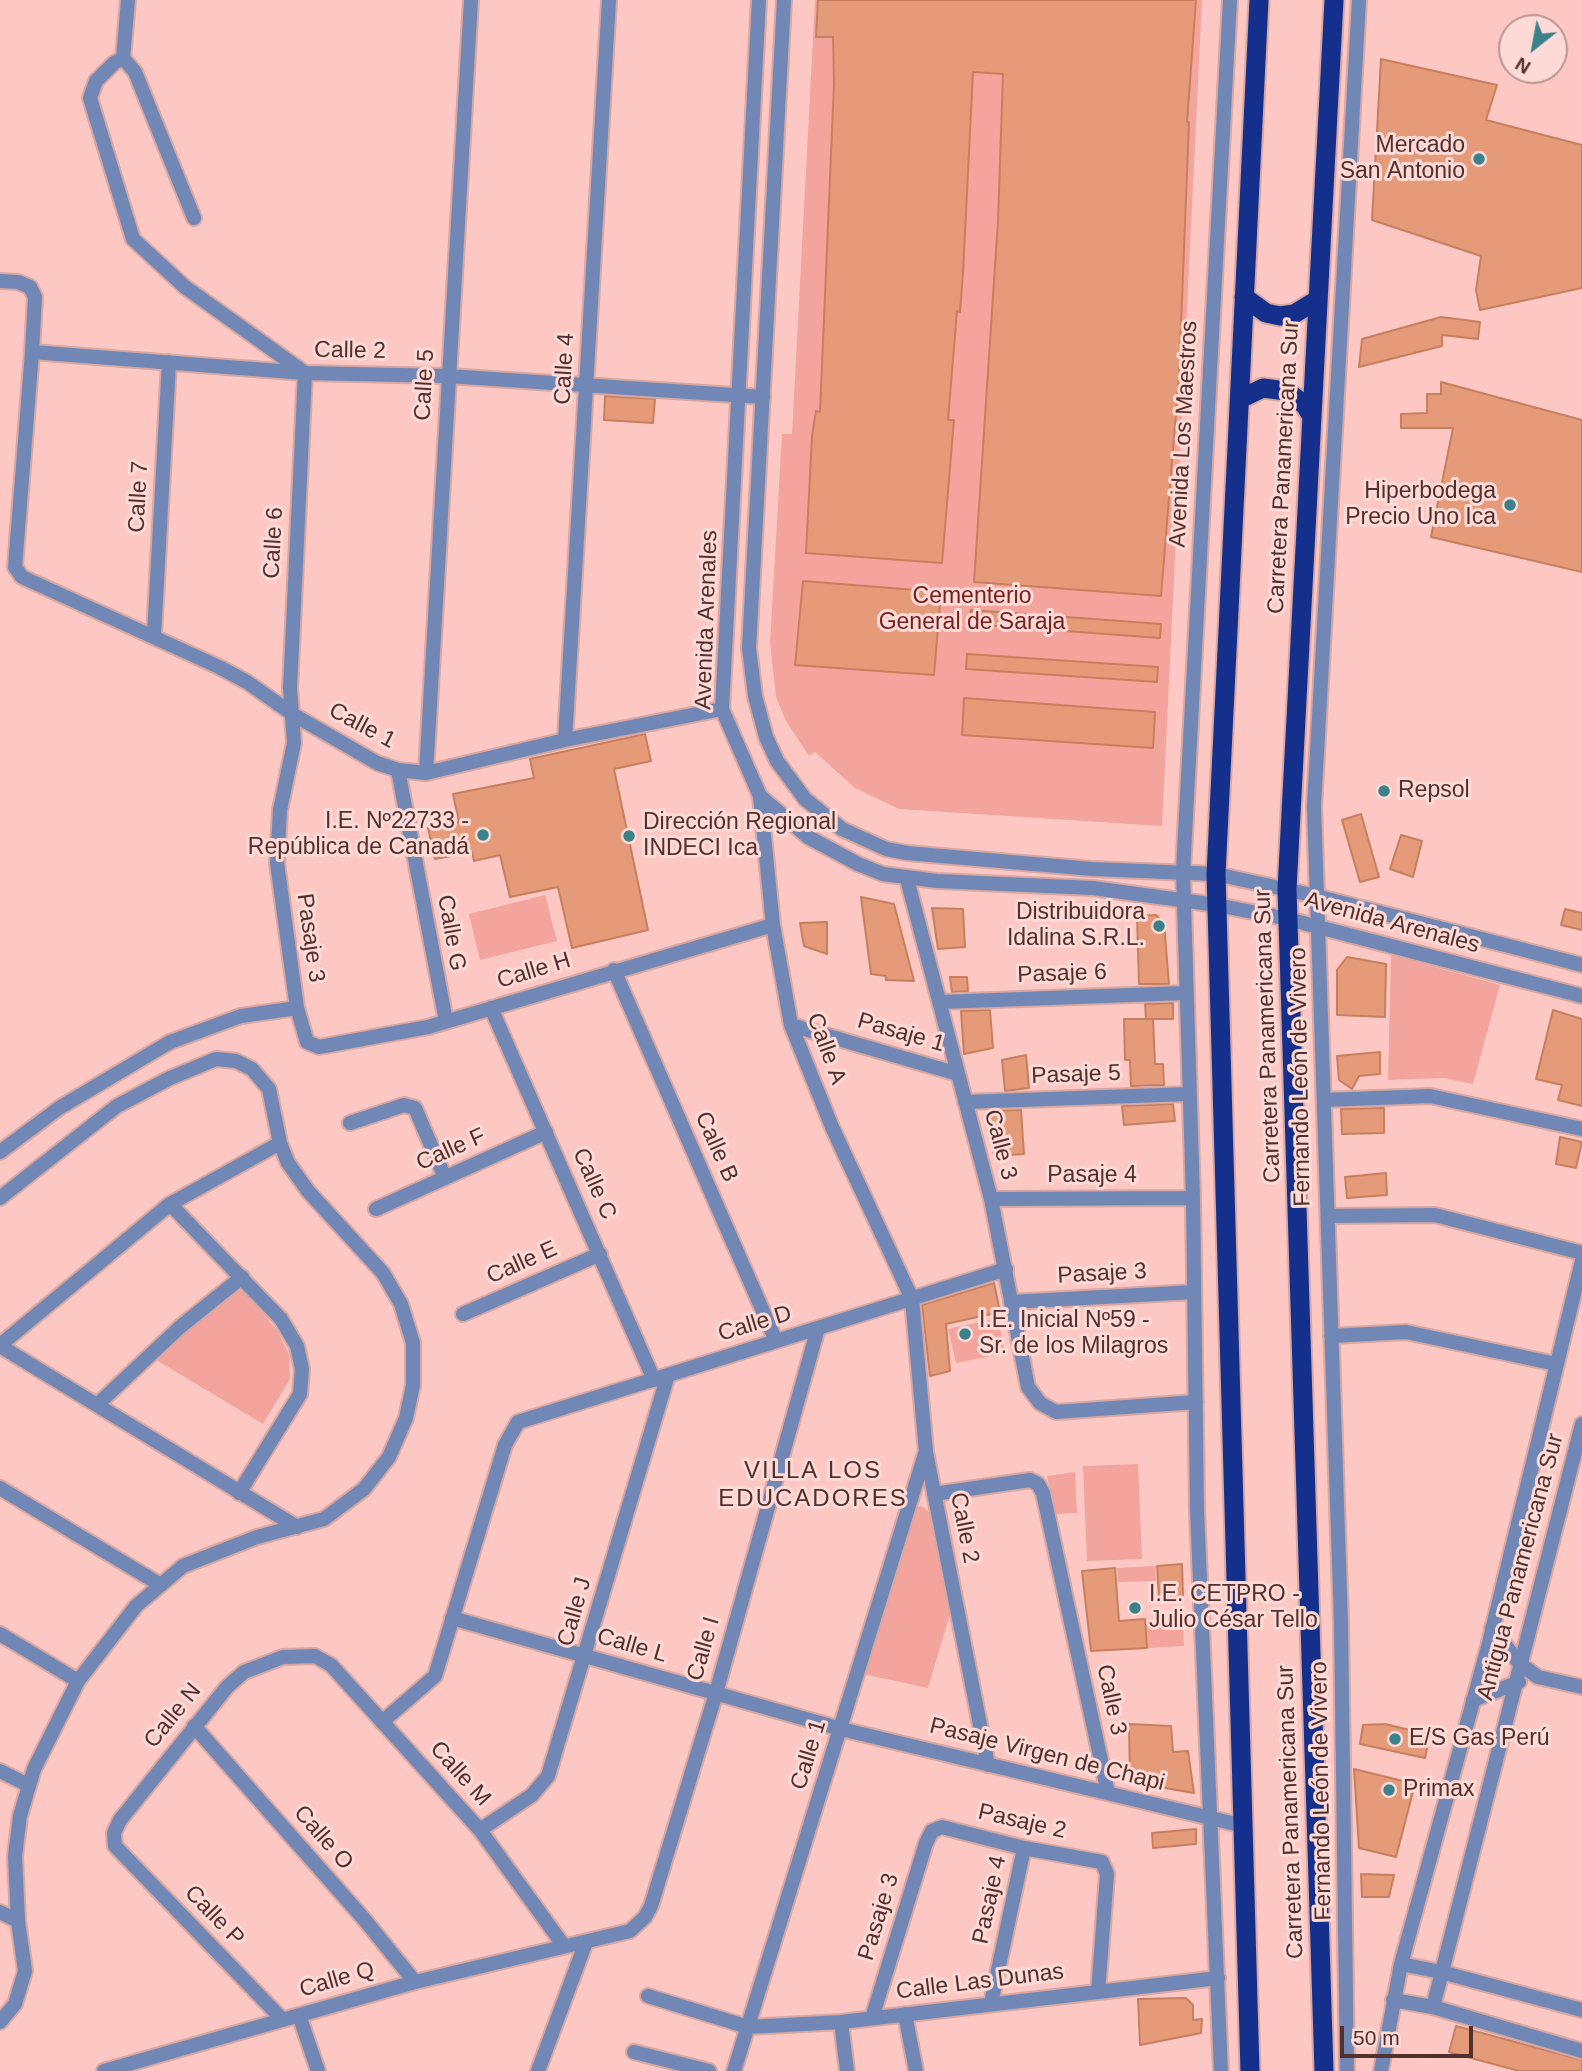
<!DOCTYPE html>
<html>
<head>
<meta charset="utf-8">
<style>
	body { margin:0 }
	#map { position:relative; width:1582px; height:2071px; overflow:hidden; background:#fdc8c3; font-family:Arial,sans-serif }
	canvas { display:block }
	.north { position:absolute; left:1498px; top:14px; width:70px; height:70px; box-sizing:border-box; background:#fedad6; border:2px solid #b99692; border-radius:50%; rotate:211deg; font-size:19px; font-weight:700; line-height:28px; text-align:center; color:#52302d }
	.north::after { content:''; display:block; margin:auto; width:24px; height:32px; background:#3a8189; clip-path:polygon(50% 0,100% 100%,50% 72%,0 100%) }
	.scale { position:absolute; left:1340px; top:2026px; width:133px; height:32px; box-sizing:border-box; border:4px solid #52302d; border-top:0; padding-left:9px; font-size:21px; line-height:24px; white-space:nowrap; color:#52302d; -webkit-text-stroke:5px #fedad6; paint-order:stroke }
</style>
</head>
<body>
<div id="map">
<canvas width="1582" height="2071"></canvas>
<div class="north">N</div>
<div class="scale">50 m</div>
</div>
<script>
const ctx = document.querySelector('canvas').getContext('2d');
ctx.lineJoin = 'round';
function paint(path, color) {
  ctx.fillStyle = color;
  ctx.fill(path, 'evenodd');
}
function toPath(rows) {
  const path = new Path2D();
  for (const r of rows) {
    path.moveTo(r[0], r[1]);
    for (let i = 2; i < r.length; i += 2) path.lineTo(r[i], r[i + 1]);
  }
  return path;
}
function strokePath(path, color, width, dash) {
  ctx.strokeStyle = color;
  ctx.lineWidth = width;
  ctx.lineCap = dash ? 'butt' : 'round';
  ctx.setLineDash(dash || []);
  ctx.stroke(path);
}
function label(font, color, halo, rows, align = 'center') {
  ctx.font = font + ' Arial,sans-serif';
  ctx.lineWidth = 6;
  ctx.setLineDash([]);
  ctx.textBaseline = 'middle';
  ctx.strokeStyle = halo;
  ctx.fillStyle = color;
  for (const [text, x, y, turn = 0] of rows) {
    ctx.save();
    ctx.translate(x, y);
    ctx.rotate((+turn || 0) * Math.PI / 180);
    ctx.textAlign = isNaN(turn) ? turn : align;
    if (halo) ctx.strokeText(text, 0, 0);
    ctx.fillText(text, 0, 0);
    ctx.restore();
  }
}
paint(toPath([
	[815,0,1202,0,1162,826,899,809,855,788,815,752,809,756,786,721,776,697,770,643,782,434,792,434],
	[545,895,557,941,480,960,469,914],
	[1391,955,1500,985,1473,1084,1444,1078,1388,1080],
	[241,1288,277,1330,289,1354,290,1379,263,1424,153,1358,202,1315],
	[998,1318,1005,1353,956,1363,948,1329],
	[1138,1464,1142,1559,1087,1561,1083,1466],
	[1075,1472,1077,1513,1055,1514,1047,1476],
	[922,1506,929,1512,950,1614,928,1688,863,1674,914,1507],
	[1155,1566,1156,1581,1118,1582,1117,1568],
	[1183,1620,1184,1646,1147,1648,1145,1621]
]), '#f3a49d');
const building = toPath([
	[818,0,1196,0,1187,122,1189,122,1179,376,1161,596,974,582,998,221,1003,74,973,72,963,273,960,312,957,311,948,420,954,420,942,563,806,553,812,436,816,411,820,412,834,84,833,37,816,37,818,0],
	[1381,59,1497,85,1486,120,1582,145,1582,288,1480,310,1476,290,1481,256,1372,220,1381,59],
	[1441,317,1480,322,1478,339,1442,335,1442,346,1359,367,1362,339,1441,317],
	[1441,382,1582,420,1582,572,1431,537,1453,428,1401,428,1401,414,1427,413,1427,394,1441,394,1441,382],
	[605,396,655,399,653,423,604,420,605,396],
	[803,581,941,592,934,675,795,665,803,581],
	[971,610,1161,624,1160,638,970,624,971,610],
	[967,654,1158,667,1157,682,966,669,967,654],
	[964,698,1155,712,1153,748,962,735,964,698],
	[645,734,651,761,614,769,648,930,572,948,558,887,510,897,500,855,474,861,472,852,435,859,428,828,459,822,453,794,534,778,530,759,645,734],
	[1361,814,1379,877,1360,882,1342,820,1361,814],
	[1401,835,1422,841,1413,877,1390,869,1401,835],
	[861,897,894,904,914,981,886,980,886,976,871,974,861,897],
	[932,908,963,909,965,947,938,949,932,908],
	[1565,909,1582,913,1582,930,1561,925,1565,909],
	[1156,915,1164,923,1169,984,1139,984,1137,916,1156,915],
	[827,922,827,954,804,946,800,923,827,922],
	[1347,957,1386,964,1385,1017,1337,1015,1337,970,1347,957],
	[950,977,967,977,968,991,952,992,950,977],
	[1173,1003,1173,1019,1146,1019,1145,1004,1173,1003],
	[990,1010,993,1048,964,1054,961,1011,990,1010],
	[1553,1010,1582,1019,1582,1106,1558,1100,1562,1085,1536,1079,1553,1010],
	[1124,1019,1153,1019,1155,1064,1163,1064,1164,1085,1131,1086,1130,1060,1125,1060,1124,1019],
	[1380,1052,1380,1074,1359,1076,1352,1089,1339,1080,1337,1056,1380,1052],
	[1026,1055,1029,1088,1005,1091,1002,1060,1026,1055],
	[1173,1104,1175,1121,1124,1125,1122,1106,1173,1104],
	[1384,1108,1384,1133,1342,1134,1341,1109,1384,1108],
	[1021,1110,1024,1154,994,1156,988,1111,1021,1110],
	[1560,1137,1582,1142,1576,1168,1556,1164,1560,1137],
	[1386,1173,1387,1195,1347,1198,1345,1177,1386,1173],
	[994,1283,1000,1312,946,1324,950,1371,930,1376,922,1305,994,1283],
	[1182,1564,1183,1596,1159,1598,1157,1566,1182,1564],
	[1115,1568,1119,1621,1145,1619,1147,1648,1091,1651,1082,1571,1115,1568],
	[1129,1724,1171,1726,1173,1752,1188,1751,1194,1793,1130,1782,1129,1724],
	[1385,1724,1430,1735,1425,1758,1360,1744,1363,1725,1385,1724],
	[1354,1769,1415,1784,1396,1857,1359,1848,1354,1769],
	[1196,1829,1196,1844,1153,1848,1152,1833,1196,1829],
	[1361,1874,1394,1875,1389,1897,1362,1897,1361,1874],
	[1186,1998,1193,2005,1193,2020,1202,2019,1201,2033,1140,2045,1138,1999,1186,1998],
	[1456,2026,1582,2060,1582,2071,1519,2071,1449,2052,1456,2026]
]);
paint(building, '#e59b79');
strokePath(building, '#c77f5e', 2);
const minor = toPath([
	[123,58,114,63,96,81,90,98,133,239,185,287,305,373,290,688,294,743,280,810,277,863,297,1008,307,1042,319,1047,428,1027,773,925],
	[123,58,135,72,194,218],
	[123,58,128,0],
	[0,281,18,282,30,287,35,297,32,352,305,373,448,376,763,397],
	[32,352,15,567,22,577,219,667,247,682,294,715,377,763,398,770,426,773,565,740,722,709],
	[154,635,169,362],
	[565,740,609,0],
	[398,770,446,1021],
	[426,773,471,0],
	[760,796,773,925,791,1025,832,1127,912,1299,926,1452,988,1765],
	[907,879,991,1199,1028,1387,1040,1403,1056,1412,1196,1402],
	[614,970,776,1341],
	[940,1002,1185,993],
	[491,1008,654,1380],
	[791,1025,958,1074],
	[1324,1100,1430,1096,1582,1129],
	[965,1102,1189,1094],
	[350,1123,404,1105,415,1108,445,1178],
	[0,1152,59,1108,170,1042,241,1016,297,1008],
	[0,1198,117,1106,170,1078,216,1059,236,1061,252,1069,269,1089,280,1143,288,1163,308,1191,383,1273,401,1304,413,1343,413,1385,406,1418,389,1457,364,1489,324,1519,257,1537,183,1566,136,1606,78,1681,34,1769,20,1816,15,1856,18,1921,25,1971,15,2004,0,2022],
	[991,1199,1193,1198],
	[170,1204,281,1319,297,1346,302,1369,300,1394,239,1493],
	[376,1209,546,1132],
	[1328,1216,1435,1215,1582,1253],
	[1011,1302,1194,1292],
	[463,1314,600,1254],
	[1331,1336,1406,1332,1556,1364],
	[0,1345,170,1204,280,1143],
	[0,1346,297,1527],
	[97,1405,180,1327,242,1277],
	[0,1488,159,1584],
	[934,1494,1030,1480,1038,1484,1043,1493,1108,1793],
	[452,1618,841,1729,1244,1826],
	[1492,1628,1520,1664,1538,1677,1582,1687],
	[0,1634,78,1681],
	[1473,1700,1519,1682],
	[382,1722,435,1676,505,1445,518,1422,1006,1269],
	[194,1726,364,1919,415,1982],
	[0,1771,28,1785],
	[480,1830,532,1795,548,1776,668,1375],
	[0,1912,18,1921],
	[648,1996,748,2027,841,2022,1218,1978],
	[991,2003,1024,1848],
	[1433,2007,1582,1424],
	[905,2014,916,2071],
	[299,2015,318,2071],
	[281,2018,115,1846,114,1833,120,1820,227,1687,244,1672,283,1657,315,1656,331,1665,480,1830,564,1946],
	[872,2018,926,1843,932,1831,942,1827,1024,1848,1102,1862,1107,1874,1098,1992],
	[841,2022,847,2071],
	[634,2052,709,2071],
	[104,2071,415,1982,630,1931,645,1917,651,1906,716,1693,818,1328],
	[538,2071,586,1942],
	[734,2071,925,1454],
	[1221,2071,1197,1510,1193,1198,1183,871,1230,0],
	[1347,2071,1341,1623,1314,806,1359,0]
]);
const tertiary = toPath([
	[759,0,722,709,760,796,808,837,858,864,883,874,937,881,1093,888,1217,905,1288,919,1582,996],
	[784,0,749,648,755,696,766,737,777,761,805,799,842,829,886,849,907,853,1092,869,1216,874,1316,896,1582,965],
	[1401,1964,1441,1972,1582,2010],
	[1393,2000,1433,2007,1582,2051],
	[1381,2071,1401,1964,1488,1647,1582,1261]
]);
const trunk = toPath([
	[1244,297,1266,313,1280,316,1294,314,1317,300],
	[1240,399,1263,388,1286,391,1305,405,1311,415],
	[1250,2071,1216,874,1259,0],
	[1324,2071,1287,889,1334,0]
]);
strokePath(minor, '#d7a7a2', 18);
strokePath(tertiary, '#d7a7a2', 18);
strokePath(trunk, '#d7a7a2', 23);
strokePath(minor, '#7187b6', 14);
strokePath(tertiary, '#7187b6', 14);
strokePath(trunk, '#142f8c', 19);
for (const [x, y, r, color] of [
	[1479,159,7,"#3a8189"],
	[1510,505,7,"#3a8189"],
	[1384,791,7,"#3a8189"],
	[483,835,7,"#3a8189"],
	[629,836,7,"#3a8189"],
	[1159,926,7,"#3a8189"],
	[965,1334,7,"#3a8189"],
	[1135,1608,7,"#3a8189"],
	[1395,1739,7,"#3a8189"],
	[1389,1790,7,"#3a8189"]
]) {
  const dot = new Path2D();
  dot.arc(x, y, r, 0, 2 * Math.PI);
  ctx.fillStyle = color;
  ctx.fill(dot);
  strokePath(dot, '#fedad6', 2.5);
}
label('23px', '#52302d', '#fedad6', [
	["Mercado",1465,146,"right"],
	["San Antonio",1465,172,"right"],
	["Hiperbodega",1496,492,"right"],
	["Precio Uno Ica",1496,518,"right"],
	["Repsol",1398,791],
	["I.E. Nº22733 -",469,822,"right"],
	["República de Canadá",469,848,"right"],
	["Dirección Regional",643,823],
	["INDECI Ica",643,849],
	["Distribuidora",1145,913,"right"],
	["Idalina S.R.L.",1145,939,"right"],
	["I.E. Inicial Nº59 -",979,1321],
	["Sr. de los Milagros",979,1347],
	["I.E. CETPRO -",1149,1595],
	["Julio César Tello",1149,1621],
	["E/S Gas Perú",1409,1739],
	["Primax",1403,1790]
], 'left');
label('23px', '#52302d', '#fedad6', [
	["Calle 2",350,351,1],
	["Calle 4",565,369,-87],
	["Calle 5",425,385,-87],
	["Avenida Los Maestros",1184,434,-87],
	["Carretera Panamericana Sur",1284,467,-87],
	["Calle 7",139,497,-87],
	["Calle 6",274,543,-87],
	["Avenida Arenales",707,620,-88],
	["Calle 1",362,726,28],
	["Avenida Arenales",1392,923,15],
	["Calle G",451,933,80],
	["Pasaje 3",310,938,82],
	["Calle H",534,971,-17],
	["Pasaje 6",1062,974,-2],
	["Pasaje 1",901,1033,16],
	["Carretera Panamericana Sur",1268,1036,-92],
	["Calle A",826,1049,70],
	["Pasaje 5",1076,1075,-2],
	["Fernando León de Vivero",1301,1077,-91],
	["Calle 3",1000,1145,75],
	["Calle B",716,1147,66],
	["Calle F",451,1150,-24],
	["Pasaje 4",1092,1176],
	["Calle C",594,1184,66],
	["Calle E",522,1263,-24],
	["Pasaje 3",1102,1274,-3],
	["Calle D",755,1324,-17],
	["Calle 2",964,1528,79],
	["Antigua Panamericana Sur",1521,1567,-75],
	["Calle J",575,1612,-74],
	["Calle L",632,1646,16],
	["Calle I",704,1649,-74],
	["Calle 3",1111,1700,78],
	["Calle N",173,1716,-51],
	["Calle 1",809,1755,-73],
	["Pasaje Virgen de Chapi",1047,1755,14],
	["Calle M",460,1774,48],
	["Fernando León de Vivero",1322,1791,-91],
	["Carretera Panamericana Sur",1291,1812,-92],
	["Pasaje 2",1022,1822,13],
	["Calle O",323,1838,49],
	["Pasaje 4",990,1900,-78],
	["Calle P",214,1916,46],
	["Pasaje 3",879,1917,-73],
	["Calle Q",337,1980,-16],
	["Calle Las Dunas",980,1982,-7]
]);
label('23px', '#762020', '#fedad6', [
	["Cementerio",972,597],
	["General de Saraja",972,623]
]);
ctx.letterSpacing = '2px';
label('24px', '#52302d', '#fedad6', [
	["VILLA LOS",813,1471],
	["EDUCADORES",813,1499]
]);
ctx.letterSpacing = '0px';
</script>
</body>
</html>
